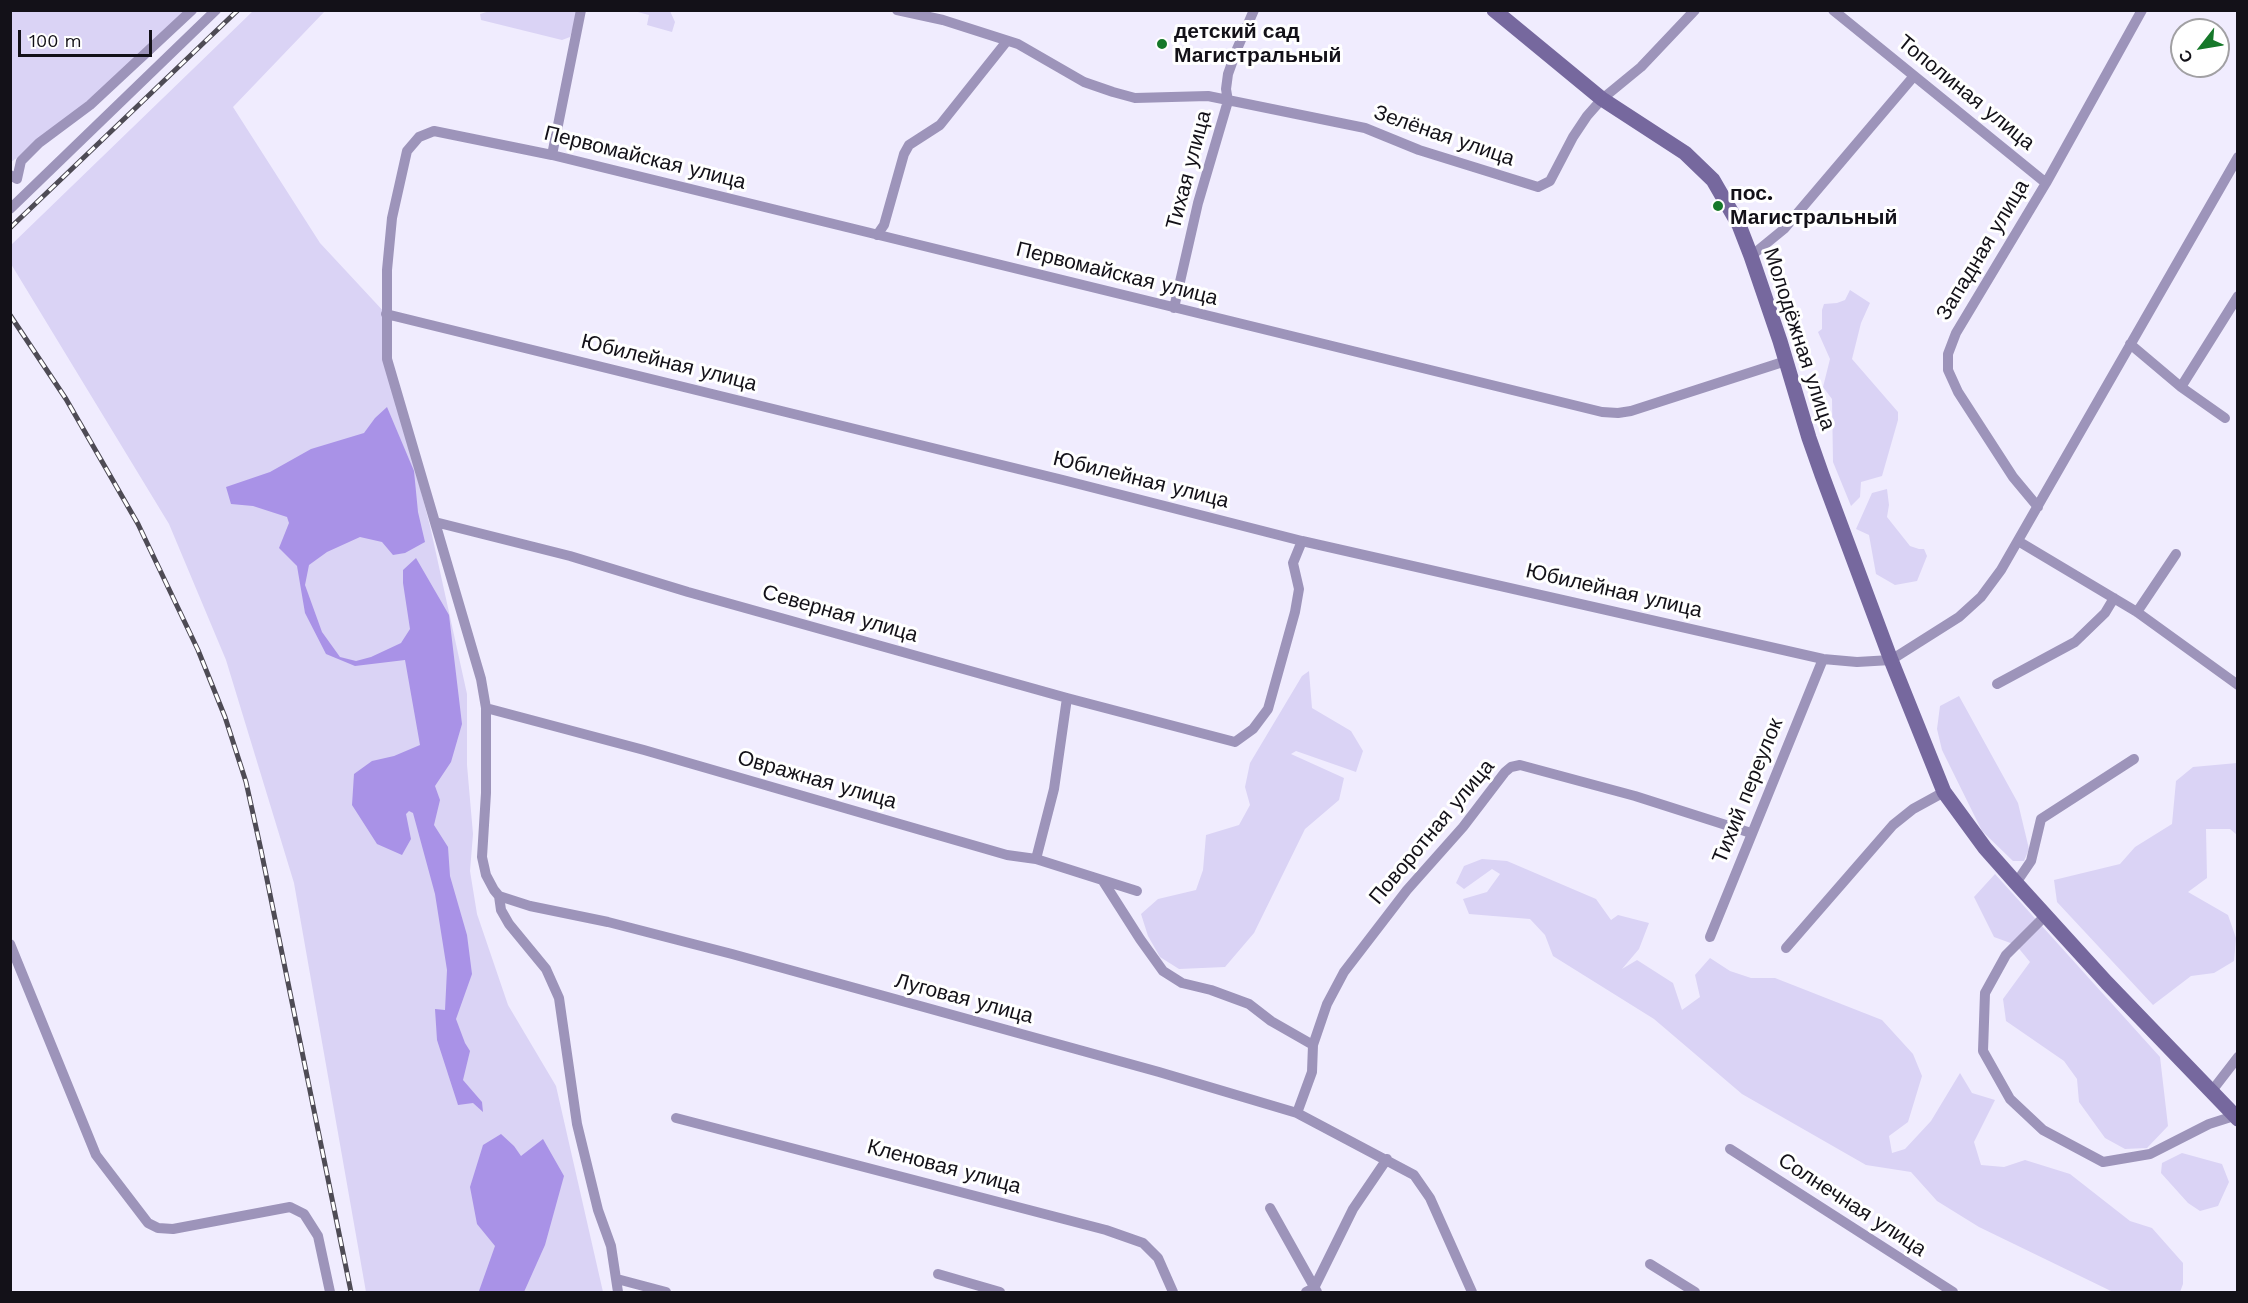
<!DOCTYPE html>
<html>
<head>
<meta charset="utf-8">
<style>
	body { margin:0 }
	#map { position:relative; width:2248px; height:1303px; overflow:hidden; background:#f0ecfe; font-family:"Work Sans",sans-serif }
	canvas { display:block }
	.frame { position:absolute; inset:0; border:12px solid #131118; pointer-events:none }
	.north { position:absolute; left:2170px; top:18px; width:60px; height:60px; box-sizing:border-box; background:#fff; border:2px solid #a1a0a3; border-radius:50%; rotate:239deg; font-size:16px; font-weight:700; line-height:24px; text-align:center; color:#131118 }
	.north::after { content:''; display:block; margin:auto; width:21px; height:27px; background:#16782a; clip-path:polygon(50% 0,100% 100%,50% 72%,0 100%) }
	.scale { position:absolute; left:18px; top:30px; width:134px; height:27px; box-sizing:border-box; border:3px solid #131118; border-top:0; padding-left:8px; font-size:18px; line-height:21px; white-space:nowrap; color:#131118; -webkit-text-stroke:4px #fff; paint-order:stroke }
</style>
</head>
<body>
<div id="map">
<canvas width="2248" height="1303"></canvas>
<div class="frame"></div>
<div class="north">С</div>
<div class="scale">100 m</div>
</div>
<script>
const ctx = document.querySelector('canvas').getContext('2d');
ctx.lineJoin = 'round';
function paint(path, color) {
  ctx.fillStyle = color;
  ctx.fill(path, 'evenodd');
}
function toPath(rows) {
  const path = new Path2D();
  for (const r of rows) {
    path.moveTo(r[0], r[1]);
    for (let i = 2; i < r.length; i += 2) path.lineTo(r[i], r[i + 1]);
  }
  return path;
}
function strokePath(path, color, width, dash) {
  ctx.strokeStyle = color;
  ctx.lineWidth = width;
  ctx.lineCap = dash ? 'butt' : 'round';
  ctx.setLineDash(dash || []);
  ctx.stroke(path);
}
function label(font, color, halo, rows, align = 'center') {
  ctx.font = font + ' "Work Sans",sans-serif';
  ctx.lineWidth = 6;
  ctx.setLineDash([]);
  ctx.textBaseline = 'middle';
  ctx.strokeStyle = halo;
  ctx.fillStyle = color;
  for (const [text, x, y, turn = 0] of rows) {
    ctx.save();
    ctx.translate(x, y);
    ctx.rotate((+turn || 0) * Math.PI / 180);
    ctx.textAlign = isNaN(turn) ? turn : align;
    if (halo) ctx.strokeText(text, 0, 0);
    ctx.fillText(text, 0, 0);
    ctx.restore();
  }
}
paint(toPath([
	[493,10,578,11,570,37,562,40,481,20,480,14],
	[11,11,197,11,145,61,86,110,11,162],
	[253,11,325,11,233,107,320,243,386,314,387,360,430,526,467,694,467,765,473,834,470,871,477,914,508,1005,556,1086,603,1292,366,1292,294,883,226,660,169,524,11,264,11,245],
	[634,11,670,11,675,22,672,32,647,25,649,15],
	[1850,290,1870,303,1861,323,1852,359,1898,412,1898,420,1882,476,1861,482,1860,497,1851,506,1833,462,1832,399,1823,387,1830,359,1818,332,1822,329,1822,310,1824,304,1837,303,1845,300],
	[1887,489,1889,505,1887,517,1910,546,1919,549,1924,549,1927,556,1917,581,1895,585,1876,574,1869,535,1856,529,1872,493],
	[1309,671,1312,708,1351,731,1363,751,1356,772,1296,751,1291,754,1344,778,1339,800,1305,829,1254,933,1225,967,1179,969,1160,957,1148,936,1141,914,1158,899,1196,890,1203,870,1206,835,1239,825,1250,805,1245,787,1250,763,1302,676],
	[1959,696,2018,803,2029,849,2024,861,2013,861,1982,831,1942,750,1937,729,1940,706],
	[2237,763,2237,835,2230,829,2206,829,2207,878,2188,892,2228,915,2236,938,2234,961,2214,973,2191,976,2153,1005,2057,902,2054,880,2120,864,2135,847,2172,824,2176,781,2193,767],
	[1482,859,1507,861,1596,899,1611,920,1618,915,1649,923,1639,949,1622,969,1637,960,1673,983,1682,1010,1700,997,1695,975,1710,958,1730,971,1751,978,1775,978,1882,1020,1913,1054,1922,1076,1908,1122,1889,1136,1892,1153,1905,1149,1931,1121,1960,1073,1972,1093,1995,1100,1974,1142,1981,1165,2004,1167,2025,1160,2070,1174,2130,1221,2152,1228,2183,1263,2183,1284,2180,1292,2113,1292,1979,1227,1937,1201,1911,1172,1866,1165,1742,1094,1654,1019,1553,956,1545,935,1530,919,1469,914,1463,899,1487,892,1500,874,1492,869,1464,889,1456,883,1464,866],
	[1995,874,2160,1057,2168,1126,2147,1148,2125,1149,2105,1138,2079,1102,2077,1079,2064,1061,2006,1021,2003,999,2030,962,2016,945,1994,937,1974,897],
	[2182,1153,2222,1164,2229,1182,2218,1206,2200,1211,2188,1203,2161,1173,2162,1163]
]), '#dad3f5');
paint(toPath([
	[387,407,414,471,418,512,425,542,405,553,393,555,382,542,360,537,327,552,309,565,305,585,322,632,340,657,356,661,371,657,401,643,410,629,403,583,403,570,416,558,449,615,462,724,451,762,435,786,440,800,434,825,448,847,450,876,467,935,472,974,456,1019,465,1043,470,1051,463,1080,482,1102,483,1112,473,1103,458,1105,437,1040,435,1009,445,1010,447,970,435,894,413,813,409,811,406,814,411,839,402,855,377,844,352,805,354,774,372,761,394,756,420,745,405,660,355,666,326,654,305,613,297,566,279,548,289,523,287,517,253,506,231,504,226,487,270,472,311,449,364,433,375,418],
	[501,1134,514,1146,521,1156,543,1139,564,1176,545,1245,524,1292,479,1291,495,1246,477,1224,470,1187,483,1145]
]), '#a992e7');
strokePath(toPath([
	[897,10,943,20,1018,44,1084,82,1113,92,1135,98,1208,96,1365,128,1419,150,1538,187,1550,181,1573,137,1587,116,1602,99,1641,67,1695,10],
	[1833,10,2046,183],
	[552,155,581,10],
	[10,175,17,179,21,161,39,143,90,105,192,10],
	[10,209,216,10],
	[877,235,884,225,904,154,909,145,940,125,1007,41],
	[1751,256,1784,229,1914,76],
	[1174,308,1198,203,1228,101,1226,89,1228,74,1237,49,1254,10],
	[386,314,1063,480,1302,541,1823,659,1857,662,1891,660,1959,617,1981,597,2001,570,2238,157],
	[2130,344,2181,387,2225,418],
	[2181,387,2238,296],
	[2038,507,2013,477,1958,392,1948,370,1948,354,1956,333,2046,183,2142,10],
	[435,522,570,556,688,592,1067,698,1235,742,1253,729,1268,709,1295,612,1299,589,1293,563,1302,541],
	[2018,541,2137,612,2238,685],
	[2137,612,2176,554],
	[1997,684,2075,642,2105,613,2114,598],
	[486,708,644,750,1007,855,1036,859,1137,891],
	[1036,859,1054,789,1067,698],
	[1103,881,1140,939,1163,971,1182,983,1211,990,1249,1004,1271,1021,1313,1045],
	[2016,883,2031,861,2041,819,2134,759],
	[499,896,501,910,509,924,546,969,559,998,577,1124,598,1210,611,1246,618,1292],
	[2046,915,2006,955,1985,993,1983,1051,2010,1099,2043,1130,2103,1162,2150,1154,2209,1124,2234,1116],
	[1710,937,1823,659],
	[10,944,96,1155,148,1223,158,1228,173,1229,290,1207,304,1214,318,1236,330,1292],
	[1786,948,1893,825,1913,809,1944,792],
	[2211,1092,2238,1057],
	[1297,1113,1312,1072,1313,1045,1327,1004,1344,972,1407,890,1463,827,1505,772,1511,767,1520,765,1635,796,1751,833],
	[676,1118,1106,1230,1143,1243,1158,1258,1173,1292],
	[1730,1149,1953,1292],
	[1270,1208,1317,1292],
	[1650,1264,1695,1292],
	[938,1274,1000,1292],
	[617,1279,666,1292],
	[1306,1292,1314,1288,1353,1209,1387,1159],
	[1472,1292,1430,1198,1414,1175,1297,1113,1159,1072,732,954,608,922,530,906,499,896,494,890,486,875,482,857,486,793,486,708,481,679,387,359,387,270,392,218,407,151,419,137,434,131,552,155,1602,412,1618,413,1631,411,1786,361]
]), '#9d94ba', 10);
strokePath(toPath([
	[1494,10,1602,99,1685,153,1713,180,1739,225,1751,256,1780,341,1809,438,1822,475,1891,660,1944,792,1985,848,2016,883,2107,983,2238,1119]
]), '#76689e', 15);
const rail = toPath([
	[10,228,238,10],
	[10,315,66,399,138,524,198,650,225,717,246,782,261,850,351,1292]
]);
strokePath(rail, '#4e4b55', 5);
strokePath(rail, '#fff', 3, [9]);
for (const [x, y, r, color] of [
	[1162,44,6,"#16782a"],
	[1718,206,6,"#16782a"]
]) {
  const dot = new Path2D();
  dot.arc(x, y, r, 0, 2 * Math.PI);
  ctx.fillStyle = color;
  ctx.fill(dot);
  strokePath(dot, '#fff', 2);
}
label('bold 21px', '#131118', '#fff', [
	["детский сад",1174,32],
	["Магистральный",1174,56],
	["пос.",1730,194],
	["Магистральный",1730,218]
], 'left');
label('21px', '#131118', '#fff', [
	["Тополиная улица",1966,93,39],
	["Зелёная улица",1444,136,19],
	["Первомайская улица",645,158,14],
	["Тихая улица",1189,170,-75],
	["Западная улица",1983,250,-59],
	["Первомайская улица",1117,274,14],
	["Молодёжная улица",1799,339,72],
	["Юбилейная улица",669,363,14],
	["Юбилейная улица",1141,480,14],
	["Юбилейная улица",1614,591,13],
	["Северная улица",840,614,16],
	["Овражная улица",817,780,16],
	["Тихий переулок",1748,791,-68],
	["Поворотная улица",1432,832,-50],
	["Луговая улица",964,999,15],
	["Кленовая улица",944,1167,15],
	["Солнечная улица",1852,1205,33]
]);
</script>
</body>
</html>
